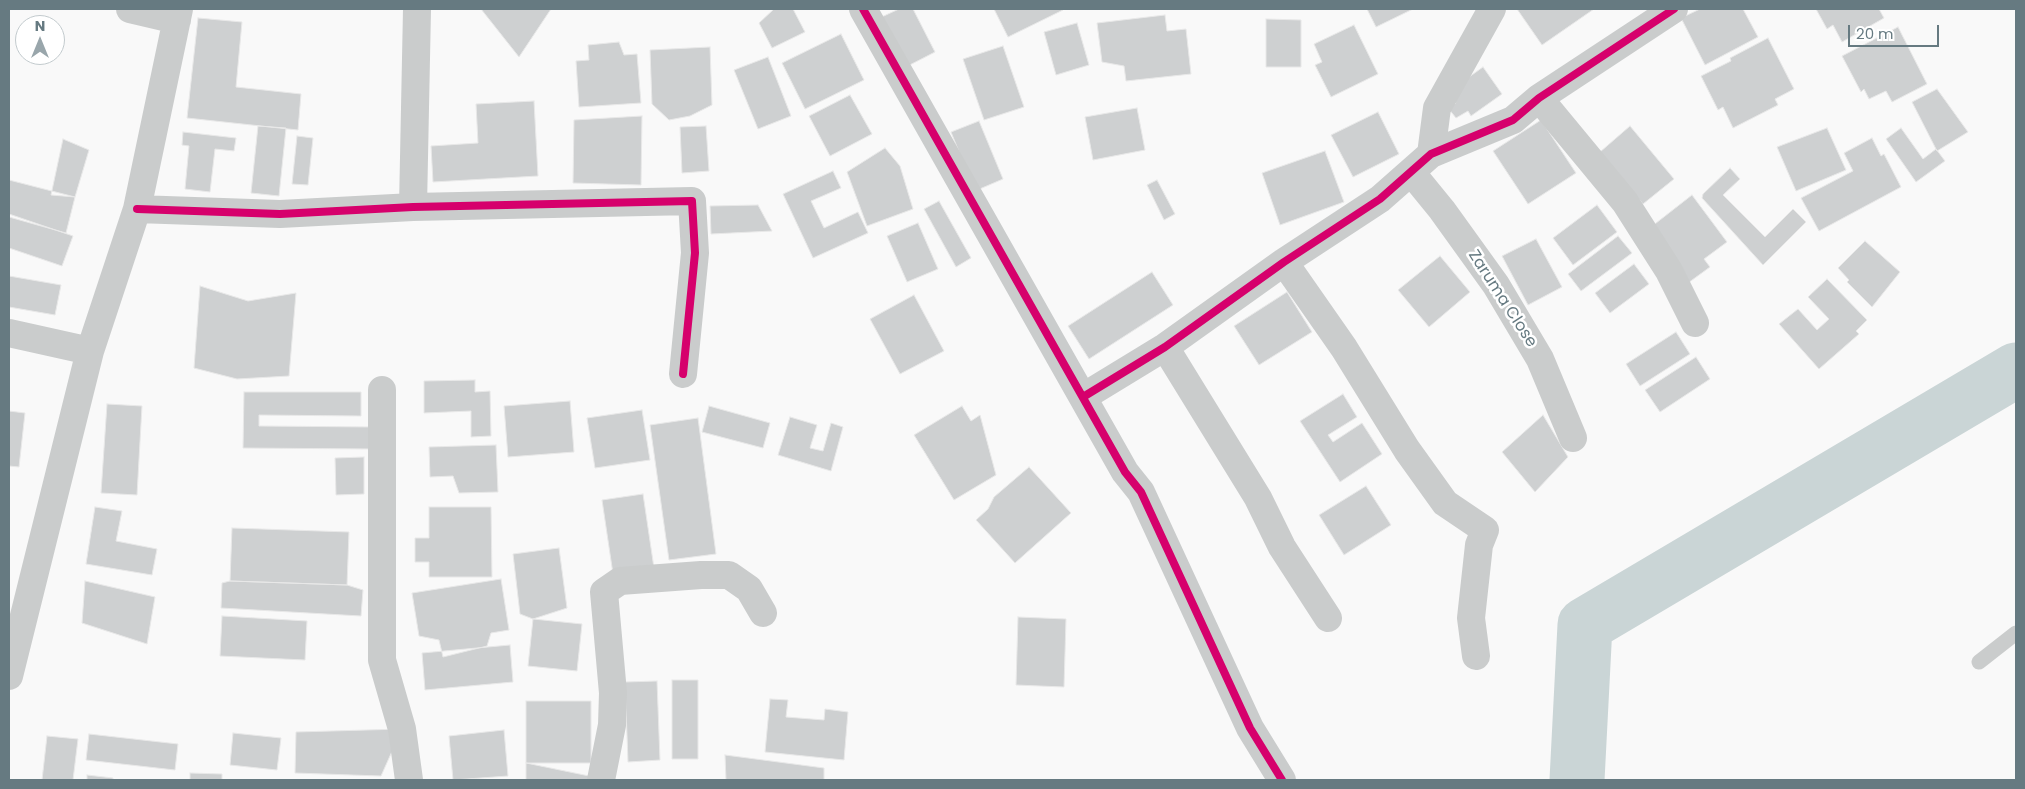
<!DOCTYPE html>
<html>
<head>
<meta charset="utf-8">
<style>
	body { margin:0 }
	#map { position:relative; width:2025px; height:789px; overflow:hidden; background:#f9f9f9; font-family:Poppins,sans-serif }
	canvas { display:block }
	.frame { position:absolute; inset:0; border:10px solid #667a81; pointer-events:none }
	.north { position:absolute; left:15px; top:15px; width:50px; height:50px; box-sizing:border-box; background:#fff; border:1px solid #c2cacd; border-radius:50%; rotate:0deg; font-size:14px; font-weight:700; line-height:20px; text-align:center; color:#667a81 }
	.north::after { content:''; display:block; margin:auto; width:18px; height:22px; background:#99a6ab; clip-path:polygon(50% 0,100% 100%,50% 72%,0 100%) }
	.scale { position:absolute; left:1848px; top:25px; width:91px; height:22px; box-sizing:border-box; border:2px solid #667a81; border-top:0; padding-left:6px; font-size:15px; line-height:18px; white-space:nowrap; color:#667a81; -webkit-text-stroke:4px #fff; paint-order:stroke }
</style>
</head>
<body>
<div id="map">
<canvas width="2025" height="789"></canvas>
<div class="frame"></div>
<div class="north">N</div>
<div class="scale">20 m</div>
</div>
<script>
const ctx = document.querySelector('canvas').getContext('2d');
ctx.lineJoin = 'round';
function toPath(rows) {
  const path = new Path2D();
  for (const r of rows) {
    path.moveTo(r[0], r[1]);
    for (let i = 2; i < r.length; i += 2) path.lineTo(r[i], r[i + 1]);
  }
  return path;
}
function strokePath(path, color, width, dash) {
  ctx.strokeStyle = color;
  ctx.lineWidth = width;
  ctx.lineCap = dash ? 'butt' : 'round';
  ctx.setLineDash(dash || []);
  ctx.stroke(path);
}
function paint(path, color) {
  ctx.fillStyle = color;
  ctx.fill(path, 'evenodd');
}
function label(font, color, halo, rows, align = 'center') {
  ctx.font = font + ' Poppins,sans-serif';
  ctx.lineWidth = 5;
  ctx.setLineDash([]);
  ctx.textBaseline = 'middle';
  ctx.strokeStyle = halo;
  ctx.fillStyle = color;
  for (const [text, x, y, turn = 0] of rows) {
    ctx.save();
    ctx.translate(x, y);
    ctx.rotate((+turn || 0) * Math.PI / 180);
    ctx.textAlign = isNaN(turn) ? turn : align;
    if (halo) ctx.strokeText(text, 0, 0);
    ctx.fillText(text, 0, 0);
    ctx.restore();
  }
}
strokePath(toPath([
	[1577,780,1585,625,2016,370]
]), '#cad5d6', 55);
const building = toPath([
	[481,9,551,9,519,57,481,9],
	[774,9,793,9,805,32,772,48,759,23,774,9],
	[899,9,913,9,935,52,900,70,875,20,899,9],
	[994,9,1062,9,1063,10,1008,37,994,9],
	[1367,9,1413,9,1376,27,1367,9],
	[1517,9,1594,9,1542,45,1517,9],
	[1700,9,1743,9,1758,37,1705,65,1681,18,1700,9],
	[1816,9,1879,9,1884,18,1842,42,1833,25,1827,29,1816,9],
	[1165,15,1167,31,1186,29,1191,74,1126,81,1124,66,1102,62,1097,23,1165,15],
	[198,18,242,22,236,87,301,94,298,130,187,118,198,18],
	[1266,19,1301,20,1301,67,1266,67,1266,19],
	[1077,23,1089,65,1056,75,1044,32,1077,23],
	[1354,25,1378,74,1331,97,1315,65,1322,62,1314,44,1354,25],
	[1898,27,1927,84,1892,102,1886,91,1869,99,1864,89,1861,92,1842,56,1898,27],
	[841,34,864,80,805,109,782,63,841,34],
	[1768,38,1794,89,1775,99,1778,105,1733,128,1723,107,1718,110,1701,76,1731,61,1730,58,1768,38],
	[619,42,624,55,637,54,641,103,579,107,576,61,589,60,588,45,619,42],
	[1003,46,1024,107,984,120,963,59,1003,46],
	[710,47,712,105,690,116,669,120,652,104,650,50,710,47],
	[768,57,791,116,758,129,734,70,768,57],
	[1483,67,1502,94,1471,116,1468,111,1456,118,1448,108,1456,103,1451,97,1458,85,1483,67],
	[1937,89,1968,132,1937,151,1912,102,1937,89],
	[850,95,872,134,830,156,809,116,850,95],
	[534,101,538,176,433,182,431,146,478,143,476,104,534,101],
	[1137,108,1145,150,1093,160,1085,117,1137,108],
	[1378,112,1399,154,1353,177,1331,135,1378,112],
	[642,116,641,185,573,183,574,120,642,116],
	[1541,120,1576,173,1528,204,1493,151,1541,120],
	[979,121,1003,179,975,191,951,132,979,121],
	[258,126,286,128,279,196,251,193,258,126],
	[706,126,709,171,682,173,680,127,706,126],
	[1630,126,1674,179,1643,204,1600,152,1630,126],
	[1827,128,1846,170,1796,191,1777,147,1827,128],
	[1901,128,1923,159,1936,149,1945,161,1916,182,1886,139,1901,128],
	[183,132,236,138,234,151,215,149,210,192,185,189,189,146,182,145,183,132],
	[297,136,313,138,308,185,292,184,297,136],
	[1872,138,1881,156,1884,154,1901,187,1819,231,1801,198,1853,171,1844,153,1872,138],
	[63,139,89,150,75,197,51,195,63,139],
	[885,148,900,166,913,209,867,226,847,172,885,148],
	[1325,151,1344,202,1280,225,1262,173,1325,151],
	[1730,168,1740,179,1723,195,1765,237,1793,209,1806,222,1763,265,1702,198,1703,194,1730,168],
	[833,171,841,188,811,201,824,228,858,212,868,233,813,258,783,194,833,171],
	[9,180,75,197,66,233,9,217,9,180],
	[1157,180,1175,214,1164,220,1147,185,1157,180],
	[1692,195,1727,242,1704,259,1710,267,1688,283,1651,227,1692,195],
	[939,201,971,258,956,267,924,209,939,201],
	[758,205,772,231,711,234,710,206,758,205],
	[1597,205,1617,232,1573,265,1553,238,1597,205],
	[9,214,73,236,62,266,9,248,9,214],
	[918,223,938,269,907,282,887,236,918,223],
	[1618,236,1632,253,1581,291,1568,274,1618,236],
	[1536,239,1562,287,1528,305,1502,256,1536,239],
	[1865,241,1900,272,1872,307,1847,282,1849,280,1838,268,1865,241],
	[1440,256,1470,292,1429,327,1398,290,1440,256],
	[1634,264,1649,284,1610,313,1595,293,1634,264],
	[1152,272,1173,305,1089,359,1068,326,1152,272],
	[9,276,61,285,55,315,9,307,9,276],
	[1827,279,1867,320,1856,331,1859,334,1819,369,1779,324,1798,309,1817,330,1829,319,1808,297,1827,279],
	[200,286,248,301,296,293,289,376,237,379,194,368,200,286],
	[1287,292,1312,332,1259,365,1234,326,1287,292],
	[914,295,944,351,900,374,870,319,914,295],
	[1676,332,1690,354,1640,386,1626,364,1676,332],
	[1696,357,1710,379,1660,412,1645,390,1696,357],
	[475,380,475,392,490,391,491,436,471,437,471,411,424,413,424,381,475,380],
	[244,392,361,392,361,416,259,415,259,426,372,427,372,449,243,448,244,392],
	[1343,394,1357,417,1328,435,1333,442,1362,423,1382,454,1340,482,1300,421,1343,394],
	[570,401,574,452,508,457,504,406,570,401],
	[107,404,142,406,137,495,101,493,107,404],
	[709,406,770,423,763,448,702,432,709,406],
	[962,406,971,421,980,415,996,475,954,500,914,435,962,406],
	[642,410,650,460,595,468,587,418,642,410],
	[9,411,25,413,19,467,9,466,9,411],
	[1543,415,1568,457,1535,492,1502,452,1543,415],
	[790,417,817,425,810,448,823,451,831,423,843,427,831,471,778,455,790,417],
	[698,418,716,554,669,560,650,425,698,418],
	[496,445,498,492,459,493,453,476,430,477,429,447,496,445],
	[364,457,364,494,336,495,335,458,364,457],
	[1029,467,1071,513,1015,563,976,520,988,509,994,497,1029,467],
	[1366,486,1391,525,1344,555,1319,515,1366,486],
	[643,494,654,568,613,574,602,500,643,494],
	[95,507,122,511,116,541,157,549,152,575,86,564,95,507],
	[429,507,491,507,492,577,429,577,429,562,415,562,415,538,429,538,429,507],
	[232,528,349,532,347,585,230,581,232,528],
	[559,548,567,608,533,619,520,614,513,554,559,548],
	[501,579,509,630,491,633,487,646,443,657,439,640,419,636,412,593,501,579],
	[85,581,155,597,147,644,82,623,85,581],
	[230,581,347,585,363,590,361,616,221,608,222,583,230,581],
	[222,616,307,621,305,660,220,656,222,616],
	[1018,617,1066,619,1064,687,1016,685,1018,617],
	[533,619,582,624,577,671,528,666,533,619],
	[510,645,513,682,425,690,422,653,510,645],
	[672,680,698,680,698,759,672,759,672,680],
	[657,681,660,760,628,762,625,682,657,681],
	[770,699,788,700,786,717,824,720,825,709,848,712,844,760,765,752,770,699],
	[526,701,591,701,591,763,526,763,526,701],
	[402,729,381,776,295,773,296,732,402,729],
	[504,730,508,776,453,780,449,736,504,730],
	[233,733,281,738,277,770,230,765,233,733],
	[89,734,178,744,175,770,86,760,89,734],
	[47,736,78,739,73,780,42,780,47,736],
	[725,755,824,768,824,780,726,780,725,755],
	[526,763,594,777,593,780,526,780,526,763],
	[190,773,222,774,222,780,190,780,190,773],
	[87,775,113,778,113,780,87,780,87,775]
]);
paint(building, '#ced0d1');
strokePath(building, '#e8e8e8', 1);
strokePath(toPath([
	[1979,662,2016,633]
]), '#cacccc', 15);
strokePath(toPath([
	[130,9,177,20],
	[863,9,1125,472,1141,492,1250,728,1282,780],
	[1539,98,1625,202,1669,271,1695,323],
	[1431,154,1437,108,1492,9],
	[1411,172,1442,210,1496,285,1540,359,1573,438],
	[413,207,417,9],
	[137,209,280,214,413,207,692,201,695,253,683,374],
	[1284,262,1344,348,1407,450,1445,503,1485,530,1479,545,1471,618,1476,656],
	[9,333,90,351],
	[1165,347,1258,498,1282,547,1328,618],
	[382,390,382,660,402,729,409,780],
	[1083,397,1165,347,1284,262,1380,199,1431,154,1513,120,1539,98,1674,9],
	[9,676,90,351,137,209,179,9],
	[601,780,612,725,613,693,604,592,620,581,701,575,729,575,749,589,763,613]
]), '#cacccc', 28);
strokePath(toPath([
	[863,9,1125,472,1141,492,1250,728,1282,780],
	[137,209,280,214,413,207,692,201,695,253,683,374],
	[1083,397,1165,347,1284,262,1380,199,1431,154,1513,120,1539,98,1674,9]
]), '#d6006c', 8);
label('16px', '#667a81', '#fff', [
	["Zaruma Close",1502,299,57]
]);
</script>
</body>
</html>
